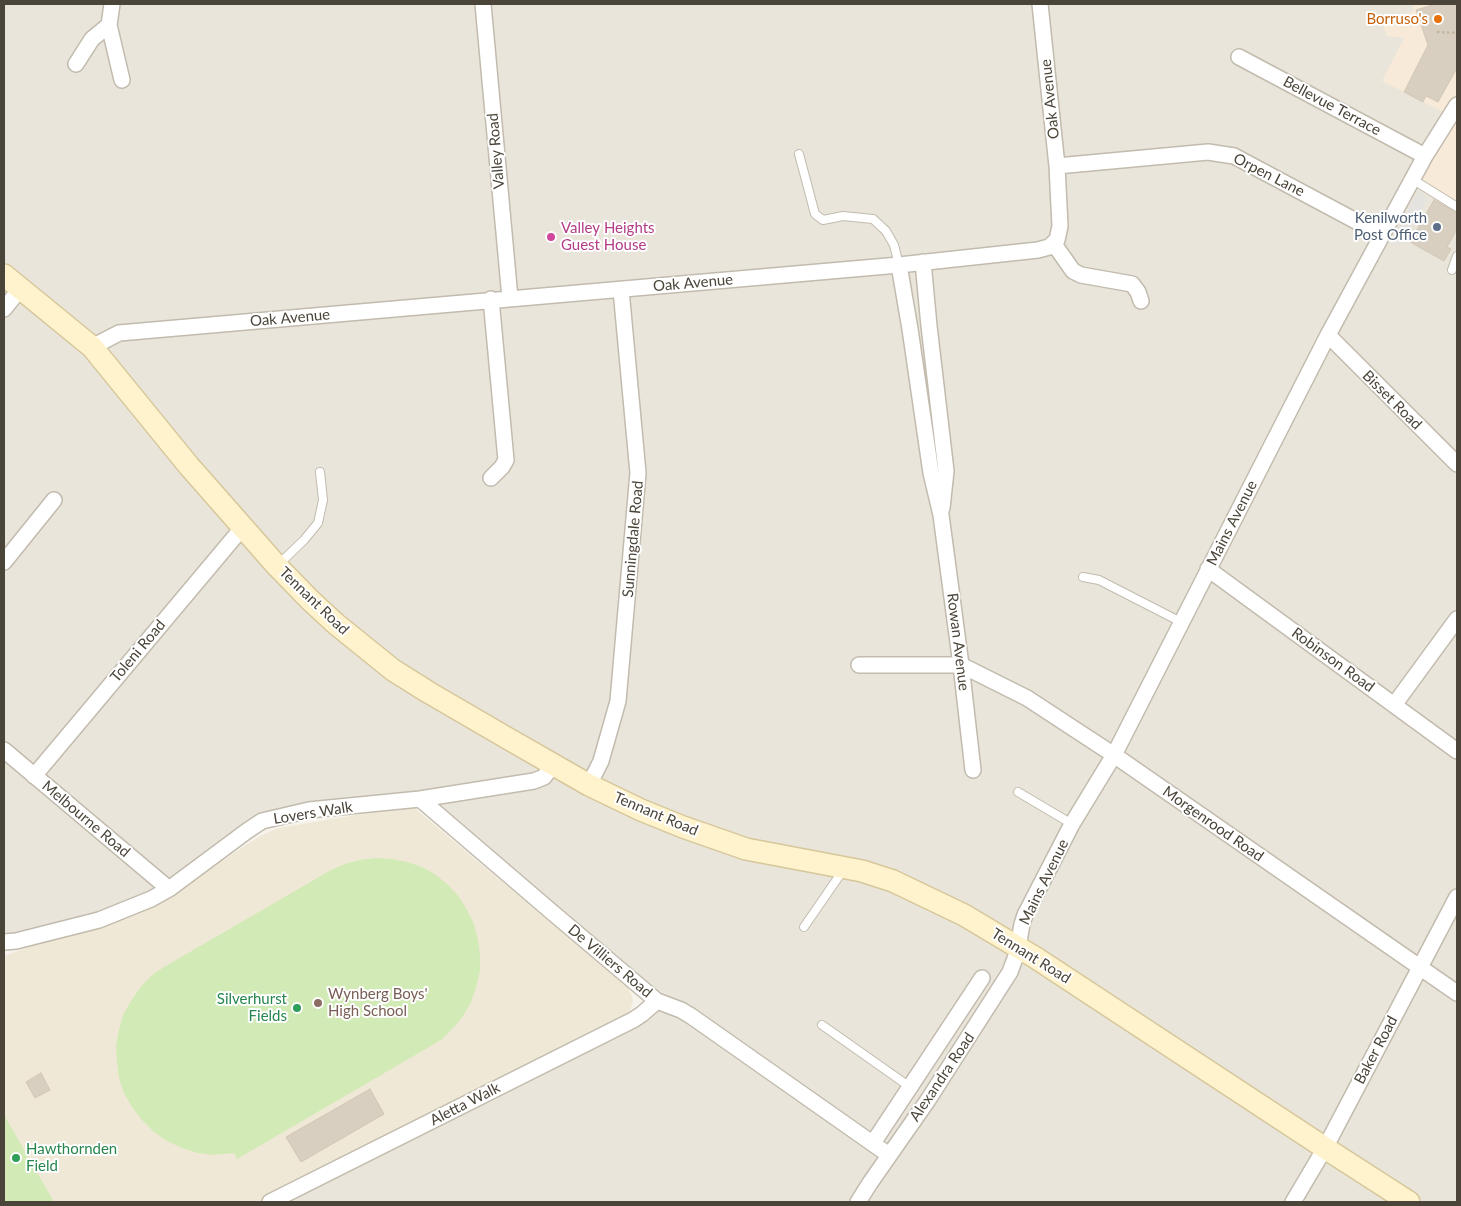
<!DOCTYPE html>
<html>
<head>
<meta charset="utf-8">
<style>
	body { margin:0 }
	#map { position:relative; width:1461px; height:1206px; overflow:hidden; background:#f6f3ec; font-family:Lato,sans-serif }
	canvas { display:block }
	.frame { position:absolute; inset:0; border:5px solid #4b4439; pointer-events:none }
</style>
</head>
<body>
<div id="map">
<canvas width="1461" height="1206"></canvas>
<div class="frame"></div>
</div>
<script>
const ctx = document.querySelector('canvas').getContext('2d');
ctx.lineJoin = 'round';
function paint(path, color) {
  ctx.fillStyle = color;
  ctx.fill(path, 'evenodd');
}
function toPath(rows) {
  const path = new Path2D();
  for (const r of rows) {
    path.moveTo(r[0], r[1]);
    for (let i = 2; i < r.length; i += 2) path.lineTo(r[i], r[i + 1]);
  }
  return path;
}
function strokePath(path, color, width, dash) {
  ctx.strokeStyle = color;
  ctx.lineWidth = width;
  ctx.lineCap = dash ? 'butt' : 'round';
  ctx.setLineDash(dash || []);
  ctx.stroke(path);
}
function label(font, color, halo, rows, align = 'center') {
  ctx.font = font + ' Lato,sans-serif';
  ctx.lineWidth = 4;
  ctx.setLineDash([]);
  ctx.textBaseline = 'middle';
  ctx.strokeStyle = halo;
  ctx.fillStyle = color;
  for (const [text, x, y, turn = 0] of rows) {
    ctx.save();
    ctx.translate(x, y);
    ctx.rotate((+turn || 0) * Math.PI / 180);
    ctx.textAlign = isNaN(turn) ? turn : align;
    if (halo) ctx.strokeText(text, 0, 0);
    ctx.fillText(text, 0, 0);
    ctx.restore();
  }
}
paint(toPath([
	[4,4,1457,4,1457,1202,294,1202,293,1200,285,1202,657,1000,420,799,281,816,151,899,4,942]
]), '#eae5da');
paint(toPath([
	[1412,4,1457,4,1457,202,1414,177,1451,116,1382,81,1404,38,1387,36,1382,22,1414,11]
]), '#f7ead8');
paint(toPath([
	[412,806,627,987,632,996,633,1001,632,1005,628,1014,277,1189,285,1202,4,1202,4,956,34,945,100,928,153,904,177,890,260,836,278,828]
]), '#efe8d6');
paint(toPath([
	[376,858,392,859,407,862,422,867,436,875,448,885,459,897,467,910,474,924,478,940,480,955,480,971,476,987,471,1002,463,1016,453,1028,442,1039,429,1047,237,1159,234,1153,214,1155,198,1153,182,1148,167,1141,154,1132,142,1120,132,1107,124,1093,119,1078,117,1062,116,1046,119,1030,123,1015,131,1001,140,988,151,976,164,967,331,870,345,864,360,860],
	[4,1115,54,1202,4,1202]
]), '#d2eab5');
paint(toPath([
	[1419,190,1426,201,1400,246,1391,241]
]), '#e5e3e0');
const building = toPath([
	[1436,4,1457,4,1457,68,1438,102,1426,96,1423,102,1404,92,1428,45,1416,10,1436,4],
	[1434,200,1457,213,1457,229,1447,247,1451,249,1444,261,1410,242,1434,200],
	[41,1073,50,1090,35,1098,26,1082,41,1073],
	[370,1089,384,1114,301,1162,286,1137,370,1089]
]);
paint(building, '#d8cfc1');
strokePath(building, '#d3c7b4', 1);
const lane = toPath([
	[799,154,815,214,823,220,843,216,873,219,886,231,894,245,899,265],
	[1412,179,1457,207],
	[1452,270,1457,256],
	[277,566,304,540,318,523,323,500,320,472],
	[1083,577,1099,580,1181,622],
	[1018,792,1072,824],
	[804,927,844,869],
	[822,1025,910,1087]
]);
const street = toPath([
	[112,4,109,25,122,80],
	[483,4,510,298],
	[1239,57,1425,156],
	[76,64,92,39,109,25],
	[1057,166,1208,152,1234,156,1382,235],
	[1054,244,1073,271,1081,275,1132,284,1138,292,1141,301],
	[923,262,929,326,946,471,942,508],
	[899,265,910,329,931,473,941,515,961,665,973,770],
	[4,309,20,289],
	[1328,335,1457,464],
	[92,347,119,333,899,265,1038,250,1049,247,1057,240,1060,226,1057,166,1040,4],
	[491,478,502,467,506,460,491,299],
	[4,562,54,500],
	[1208,569,1457,751],
	[859,665,961,665,1027,698,1114,755,1457,993],
	[1394,705,1457,619],
	[4,750,169,889],
	[34,776,243,527],
	[589,785,601,761,618,701,638,473,621,290],
	[420,799,553,913,657,1001,681,1010,691,1016,889,1155],
	[4,942,16,941,99,920,151,899,169,889,247,831,262,821,309,810,420,799,534,781,544,777,554,764],
	[873,1143,982,978],
	[270,1202,633,1020,642,1014,657,1001],
	[858,1202,870,1183,928,1100,1010,972,1017,953,1022,924,1025,915,1072,824,1114,755,1328,335,1425,156,1457,105],
	[1293,1202,1325,1148,1457,897]
]);
const secondary = toPath([
	[4,275,92,347,189,466,277,566,310,600,336,624,393,670,428,692,507,738,589,785,641,810,683,827,746,849,862,871,893,881,964,915,1036,958,1325,1148,1409,1202]
]);
strokePath(lane, '#c2bbae', 10);
strokePath(street, '#c2bbae', 18);
strokePath(secondary, '#d6c79b', 24);
strokePath(toPath([
	[1437,32,1457,33]
]), '#c4b79f', 2.5, [2.5, 2.5]);
strokePath(lane, '#fff', 8);
strokePath(street, '#fff', 15);
strokePath(secondary, '#fff3cd', 21);
for (const [x, y, r, color] of [
	[1438,19,5,"#e8710a"],
	[1437,227,5,"#5c6f8a"],
	[551,237,5,"#d1479c"],
	[318,1003,5,"#8d6e63"],
	[297,1008,5,"#2e9e5b"],
	[16,1158,5,"#2e9e5b"]
]) {
  const dot = new Path2D();
  dot.arc(x, y, r, 0, 2 * Math.PI);
  ctx.fillStyle = color;
  ctx.fill(dot);
  strokePath(dot, '#fff', 2);
}
label('15px', '#c56008', '#fff', [
	["Borruso's",1428,19]
], 'right');
label('15px', '#4b4439', '#fff', [
	["Oak Avenue",1050,99,-96],
	["Bellevue Terrace",1332,106,28],
	["Valley Road",496,151,-95],
	["Orpen Lane",1269,175,27],
	["Oak Avenue",693,283,-5],
	["Oak Avenue",290,318,-5],
	["Bisset Road",1392,400,45],
	["Mains Avenue",1232,523,-63],
	["Sunningdale Road",633,539,-85],
	["Tennant Road",314,601,44],
	["Rowan Avenue",958,642,83],
	["Toleni Road",138,651,-50],
	["Robinson Road",1333,660,36],
	["Lovers Walk",313,813,-9],
	["Tennant Road",656,814,23],
	["Melbourne Road",86,819,40],
	["Morgenrood Road",1213,824,35],
	["Mains Avenue",1044,882,-64],
	["Tennant Road",1031,956,32],
	["De Villiers Road",610,961,40],
	["Baker Road",1376,1050,-62],
	["Alexandra Road",942,1077,-56],
	["Aletta Walk",465,1104,-27]
]);
label('15px', '#4e5e75', '#fff', [
	["Kenilworth",1427,218],
	["Post Office",1427,235]
], 'right');
label('15px', '#b23c85', '#fff', [
	["Valley Heights",561,228],
	["Guest House",561,245]
], 'left');
label('15px', '#785e54', '#fff', [
	["Wynberg Boys'",328,994],
	["High School",328,1011]
], 'left');
label('15px', '#27864d', '#fff', [
	["Silverhurst",287,999],
	["Fields",287,1016],
	["Hawthornden",26,1149,"left"],
	["Field",26,1166,"left"]
], 'right');
</script>
</body>
</html>
